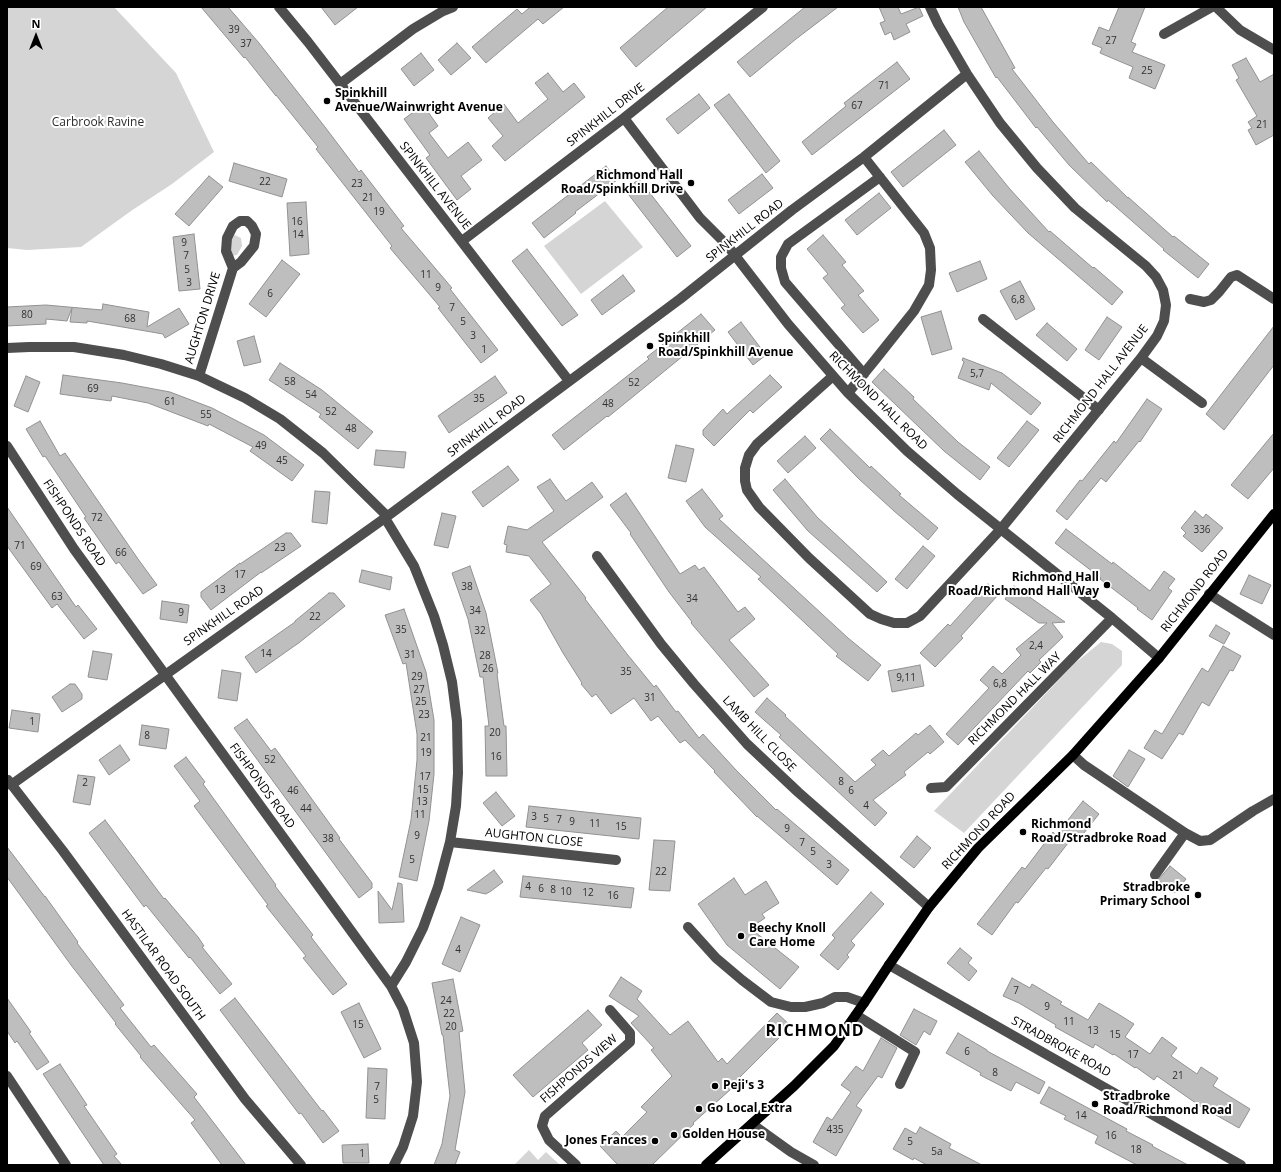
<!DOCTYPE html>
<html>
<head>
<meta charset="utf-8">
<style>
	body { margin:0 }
	#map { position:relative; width:1281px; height:1172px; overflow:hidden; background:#fff; font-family:"Open Sans",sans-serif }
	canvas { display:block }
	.frame { position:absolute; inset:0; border:8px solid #000; pointer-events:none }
	.north { position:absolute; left:16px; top:16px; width:40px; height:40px; -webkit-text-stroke:3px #fff; paint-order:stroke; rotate:0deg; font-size:11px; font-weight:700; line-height:16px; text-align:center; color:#000 }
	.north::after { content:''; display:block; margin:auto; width:14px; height:18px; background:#000; clip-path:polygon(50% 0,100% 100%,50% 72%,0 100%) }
</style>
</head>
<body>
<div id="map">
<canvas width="1281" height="1172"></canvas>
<div class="frame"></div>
<div class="north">N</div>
</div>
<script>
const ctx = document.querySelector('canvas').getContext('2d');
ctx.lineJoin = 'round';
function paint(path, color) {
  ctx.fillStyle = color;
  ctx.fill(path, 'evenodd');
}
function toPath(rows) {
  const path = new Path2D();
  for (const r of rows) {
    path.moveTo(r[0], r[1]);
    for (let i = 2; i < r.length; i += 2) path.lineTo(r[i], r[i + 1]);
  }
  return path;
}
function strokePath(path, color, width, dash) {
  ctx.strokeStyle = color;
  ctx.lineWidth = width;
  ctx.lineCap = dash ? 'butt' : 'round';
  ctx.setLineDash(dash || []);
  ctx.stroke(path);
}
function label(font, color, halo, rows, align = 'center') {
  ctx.font = font + ' "Open Sans",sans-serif';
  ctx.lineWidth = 4;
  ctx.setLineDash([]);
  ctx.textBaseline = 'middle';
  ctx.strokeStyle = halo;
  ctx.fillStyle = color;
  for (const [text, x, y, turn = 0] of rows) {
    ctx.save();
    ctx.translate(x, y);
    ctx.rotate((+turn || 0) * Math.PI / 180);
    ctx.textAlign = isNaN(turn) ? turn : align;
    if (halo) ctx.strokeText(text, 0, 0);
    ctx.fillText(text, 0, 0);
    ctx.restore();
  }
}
paint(toPath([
	[7,7,114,7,176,73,214,152,172,184,131,211,81,247,27,250,7,248],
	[605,201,643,247,581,294,544,246],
	[235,235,241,238,242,246,237,255,231,256,228,240],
	[1101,642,1112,644,1122,651,1122,665,964,833,934,811,1074,664],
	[529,1150,538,1160,546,1152,560,1165,514,1165]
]), '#d5d5d5');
const building = toPath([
	[201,7,228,7,259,43,325,127,359,172,361,170,404,226,401,228,452,288,450,289,498,350,481,363,438,308,440,307,390,248,392,246,316,149,318,147,276,95,276,96,245,57,244,58,201,7],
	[321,7,358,7,335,25,321,7],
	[528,7,564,7,543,24,538,19,486,63,472,47,517,9,522,14,529,8,528,7],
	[668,7,707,7,636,67,620,48,668,7],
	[805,7,838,7,796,39,750,77,737,62,805,7],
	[879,7,898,7,901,14,919,7,923,16,906,24,910,32,894,40,891,32,885,35,880,23,885,21,879,7],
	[958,7,981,7,1015,68,1012,69,1053,122,1089,164,1091,162,1128,198,1128,197,1173,237,1174,236,1209,264,1198,278,1163,250,1164,249,1108,200,1107,202,1069,165,1037,127,1036,128,997,77,996,78,964,22,958,7],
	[1119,7,1145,7,1131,42,1136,44,1132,52,1165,65,1155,89,1129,78,1133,67,1100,53,1102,48,1092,44,1099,27,1109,31,1119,7],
	[457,43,471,58,451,75,438,60,457,43],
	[421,53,434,70,414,86,401,69,421,53],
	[1246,58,1260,82,1274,74,1274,135,1256,145,1248,130,1252,128,1248,122,1257,116,1236,80,1239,78,1232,65,1246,58],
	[897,62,910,79,812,155,802,142,846,106,844,103,897,62],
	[548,73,563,92,574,83,585,97,505,161,492,146,503,136,488,118,504,104,518,123,548,99,535,83,548,73],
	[699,94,710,108,678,134,666,119,699,94],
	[729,94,780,161,766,173,714,105,729,94],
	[423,105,438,126,429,133,448,158,468,142,482,160,461,176,471,189,457,200,426,158,430,155,404,119,423,105],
	[944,130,956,145,903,187,891,172,944,130],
	[979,151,1009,188,1049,232,1050,231,1093,268,1094,267,1123,292,1112,305,1028,233,993,196,965,162,979,151],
	[234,163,287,179,282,197,229,181,234,163],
	[606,166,617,180,575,212,576,213,544,238,532,223,606,166],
	[762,174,773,188,739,214,728,200,762,174],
	[209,176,223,187,189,226,175,214,209,176],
	[639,179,691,246,677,257,625,190,639,179],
	[879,193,891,208,857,235,845,220,879,193],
	[306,202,309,254,290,256,287,203,306,202],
	[194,234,200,289,179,291,173,237,194,234],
	[823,235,846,262,842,265,864,291,858,295,879,320,863,333,841,308,845,305,823,278,828,274,807,249,823,235],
	[527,249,578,315,562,326,512,261,527,249],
	[282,260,300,274,266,317,249,304,282,260],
	[980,261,987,279,957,292,949,273,980,261],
	[623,275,635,291,602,315,591,300,623,275],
	[1020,281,1035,309,1016,320,1000,291,1020,281],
	[103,304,149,312,147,327,179,308,189,324,165,338,163,334,111,325,87,321,87,323,70,322,72,308,67,321,46,319,46,324,7,326,7,307,46,305,102,310,103,304],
	[941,311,952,349,932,355,921,317,941,311],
	[701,314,715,330,608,417,607,416,564,450,552,435,649,359,647,357,701,314],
	[1107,317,1122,327,1099,360,1085,350,1107,317],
	[741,322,766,355,753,365,728,332,741,322],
	[1047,323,1077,349,1067,361,1036,335,1047,323],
	[1274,326,1274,365,1224,430,1206,414,1274,326],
	[254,336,261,362,244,366,237,341,254,336],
	[963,358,1002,373,1041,403,1031,415,991,383,989,390,958,378,964,362,962,360,963,358],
	[280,363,322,390,373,432,358,449,319,417,321,414,269,380,280,363],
	[884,369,914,397,913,399,958,442,990,467,980,480,944,451,872,382,884,369],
	[63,375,122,383,170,392,212,408,264,435,304,465,292,481,250,451,253,447,209,424,208,426,148,403,112,396,111,401,60,394,63,375],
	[770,375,782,387,753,413,750,410,714,446,703,435,703,430,723,409,727,414,770,375],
	[26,376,40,382,28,412,14,406,26,376],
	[495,376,507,393,449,433,438,416,495,376],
	[1147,399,1162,409,1140,442,1139,441,1106,482,1101,478,1067,520,1056,511,1080,480,1082,481,1114,441,1116,443,1147,399],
	[40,421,60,456,65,453,138,559,157,585,143,594,119,562,116,564,84,518,86,517,45,456,43,457,26,429,40,421],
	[1027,421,1039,430,1009,467,997,458,1027,421],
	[830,429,870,468,871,466,901,494,899,495,938,528,928,540,894,511,859,479,820,439,830,429],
	[1274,433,1274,468,1248,499,1231,485,1274,433],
	[805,436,816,448,788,473,777,461,805,436],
	[676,445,694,449,686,482,668,478,676,445],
	[376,450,406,452,404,468,374,465,376,450],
	[508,466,519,480,483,507,472,492,508,466],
	[550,479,566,501,592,482,603,497,542,542,586,598,585,599,627,654,654,687,656,685,676,712,678,711,699,738,703,734,736,770,776,810,777,809,849,870,837,885,757,816,757,817,714,772,715,771,685,740,680,743,658,716,651,721,634,698,611,714,596,694,592,697,581,684,582,683,563,653,541,614,530,600,551,584,529,556,506,552,507,545,504,544,508,526,527,530,554,511,537,487,550,479],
	[785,479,817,517,887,582,877,592,808,531,773,490,785,479],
	[702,489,723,516,719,519,848,638,881,665,868,681,836,656,838,654,758,579,761,577,705,527,686,501,702,489],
	[315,491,330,492,327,524,312,522,315,491],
	[626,493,680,574,695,565,699,570,704,567,738,612,745,607,755,619,729,640,769,685,754,697,691,623,692,622,669,592,630,534,631,533,610,505,626,493],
	[7,507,76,607,78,605,97,629,84,639,57,604,52,608,7,546,7,507],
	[1195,511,1203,518,1206,514,1223,528,1202,552,1183,536,1186,533,1181,528,1195,511],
	[442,513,456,516,448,548,434,545,442,513],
	[1066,529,1112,564,1113,562,1150,591,1164,571,1175,579,1168,588,1172,591,1152,620,1137,609,1138,608,1100,579,1101,578,1055,543,1066,529],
	[286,533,291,533,301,546,261,573,261,572,211,610,201,597,201,592,240,563,240,564,286,533],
	[923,546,935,556,907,589,895,579,923,546],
	[470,566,486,613,498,673,497,674,504,726,506,726,507,776,486,776,485,726,489,726,483,677,480,677,468,619,452,573,470,566],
	[362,570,392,577,390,590,359,582,362,570],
	[1249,575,1271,585,1262,604,1240,594,1249,575],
	[988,584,999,594,961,636,963,638,935,667,920,653,948,624,950,626,988,584],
	[1014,586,1065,622,1052,623,1063,637,1039,660,1041,662,1030,673,1028,671,958,745,946,734,989,688,980,680,993,666,1002,674,1021,655,1016,649,1047,623,1039,623,1005,599,1014,586],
	[329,593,334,593,345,606,300,642,256,673,245,657,295,622,295,621,329,593],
	[162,601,189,605,187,623,160,619,162,601],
	[404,609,426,672,434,720,434,774,429,821,417,881,399,877,411,820,417,760,417,734,406,663,403,664,385,615,404,609],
	[1216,625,1230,633,1224,644,1209,636,1216,625],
	[1223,646,1241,656,1233,671,1230,670,1209,706,1202,702,1183,735,1179,733,1162,759,1144,748,1155,730,1162,734,1202,668,1208,672,1223,646],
	[93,651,112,654,107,680,88,677,93,651],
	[920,665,924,686,892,692,888,671,920,665],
	[222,670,241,673,237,701,218,698,222,670],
	[70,684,75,684,82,694,82,699,62,712,52,697,70,684],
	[767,698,786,715,785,716,855,782,876,765,871,760,883,750,889,756,916,733,918,735,930,725,944,742,930,754,928,752,904,772,906,775,873,800,887,813,875,826,779,737,781,735,755,712,767,698],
	[12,710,40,714,38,732,9,728,12,710],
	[247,719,271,751,275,748,340,838,339,839,372,883,372,888,359,898,234,728,247,719],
	[142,725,169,729,166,749,139,745,142,725],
	[120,745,130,760,109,775,99,760,120,745],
	[1129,750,1145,759,1128,787,1113,776,1129,750],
	[186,757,205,782,203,784,276,885,275,886,313,935,311,937,347,984,333,995,303,958,306,956,266,906,268,905,194,806,200,801,174,766,186,757],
	[78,775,95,777,90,805,73,802,78,775],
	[496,792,515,816,502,826,483,803,496,792],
	[1083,801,1099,814,1080,838,1075,834,1048,869,1046,868,1018,903,1016,902,992,935,977,924,1022,867,1025,869,1053,832,1056,835,1083,801],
	[529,806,641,818,639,839,526,827,529,806],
	[105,820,164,899,165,898,198,937,204,946,202,947,232,984,220,994,190,957,189,958,146,905,144,907,89,833,105,820],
	[917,836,931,848,914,868,900,857,917,836],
	[654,840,675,841,670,891,649,890,654,840],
	[7,847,45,897,45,896,78,942,77,943,124,1005,120,1008,151,1047,154,1045,197,1094,194,1097,246,1165,222,1165,191,1123,195,1120,140,1057,141,1056,115,1024,116,1023,71,965,7,877,7,847],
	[1170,866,1186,879,1175,893,1158,880,1170,866],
	[494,870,503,882,491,891,486,894,467,890,494,870],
	[523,876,634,888,631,908,520,897,523,876],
	[734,878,745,895,766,881,779,903,762,914,765,918,750,928,799,967,780,989,727,945,698,904,734,878],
	[398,883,402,884,404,922,379,923,378,891,392,910,398,883],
	[871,892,884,904,851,941,855,945,847,955,849,957,838,970,820,955,835,938,832,935,871,892],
	[461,917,480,925,460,972,442,964,461,917],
	[960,948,972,958,968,963,977,971,969,981,947,963,960,948],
	[621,977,642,991,637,999,670,1035,688,1021,718,1062,722,1058,727,1064,777,1013,791,1026,738,1079,740,1081,693,1123,694,1124,652,1165,618,1165,600,1146,616,1131,622,1137,647,1112,641,1107,672,1076,651,1050,654,1048,631,1023,639,1016,609,996,621,977],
	[1012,978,1030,988,1032,984,1062,1002,1060,1004,1088,1020,1099,1003,1118,1014,1134,1024,1125,1037,1150,1054,1162,1037,1177,1048,1171,1056,1197,1074,1201,1067,1218,1078,1213,1086,1250,1109,1239,1128,1200,1106,1157,1076,1154,1080,1136,1067,1135,1068,1114,1054,1113,1055,1095,1044,1093,1048,1055,1027,1056,1025,1019,1003,1003,996,1012,978],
	[453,979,463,1031,459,1032,465,1092,455,1150,460,1152,455,1165,434,1165,442,1144,450,1096,443,1035,442,1035,432,983,453,979],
	[7,998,31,1032,29,1033,49,1062,37,1070,17,1041,15,1043,7,1031,7,998],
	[235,998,322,1111,323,1110,339,1131,323,1143,301,1113,299,1114,220,1010,235,998],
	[359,1003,381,1049,364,1058,341,1012,359,1003],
	[914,1009,937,1021,930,1035,924,1031,916,1045,900,1035,914,1009],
	[588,1010,602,1025,582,1043,588,1050,533,1097,513,1075,588,1010],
	[958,1033,987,1050,987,1051,1045,1082,1039,1094,1016,1082,1011,1091,980,1075,981,1073,946,1053,958,1033],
	[881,1038,897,1048,882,1078,878,1076,856,1106,862,1110,836,1156,813,1142,827,1117,832,1120,851,1092,841,1085,856,1066,863,1071,881,1038],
	[60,1064,87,1105,84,1106,117,1154,114,1156,122,1165,104,1165,43,1074,60,1064],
	[368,1068,387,1069,385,1119,366,1118,368,1068],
	[1049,1087,1127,1129,1126,1131,1153,1145,1152,1146,1188,1165,1137,1165,1095,1143,1098,1136,1064,1119,1066,1116,1040,1103,1049,1087],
	[920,1127,951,1144,949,1148,982,1165,927,1165,914,1158,913,1160,893,1149,905,1128,916,1134,920,1127],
	[368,1144,369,1163,343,1163,342,1145,368,1144]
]);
paint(building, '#bebebe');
strokePath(building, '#929292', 1);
strokePath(toPath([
	[279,7,308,42,569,381],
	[1216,7,1240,30,1274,50],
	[1164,34,1212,7],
	[340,84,413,29,443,11,453,7],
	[624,118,700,218,727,245,788,324,848,393,907,451,957,494,1112,618,1159,658],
	[462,241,624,118,763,7],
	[1190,299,1204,302,1211,300,1219,292,1231,277,1237,275,1274,299],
	[983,319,1099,410],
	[7,348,29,347,74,347,124,355,161,364,199,376,245,398,280,419,323,453,387,516],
	[1141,358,1202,403],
	[864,374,785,282,781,268,781,257,788,244,880,177],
	[199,376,233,268,226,251,227,238,233,226,240,221,247,221,252,226,256,234,254,246,241,262,233,268],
	[833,376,757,444,749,455,745,468,745,481,747,490,759,507,809,558,870,614,881,619,894,623,907,623,920,616,1000,530,1141,358,1157,336,1164,321,1166,305,1163,290,1156,277,1146,266,1075,208,1037,168,1000,123,967,74,938,24,930,7],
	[848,393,875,360,914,311,929,285,931,270,930,248,924,233,864,157],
	[7,446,74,549,391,986,403,1009,414,1043,417,1082,413,1116,403,1147,394,1165],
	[385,518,414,566,434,616,443,645,452,682,457,721,458,773,456,806,450,842,438,887,423,928,406,962,391,986],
	[597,556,661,644,694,684,747,744,798,792,929,907],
	[1209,594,1274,635],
	[1073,755,1084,765,1185,833,1200,841,1210,840,1253,811,1274,799],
	[8,780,63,851,245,1099,301,1165],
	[11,785,385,518,680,299,792,210,864,157,967,74],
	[931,788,946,787,1112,618],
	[450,842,616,860],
	[1155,875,1185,833],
	[688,927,716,958,742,980,771,1002,791,1007,805,1007,823,1003,835,997,847,997,864,1003],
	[889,965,1241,1165],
	[856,1015,915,1052,900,1084],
	[7,1076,66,1165],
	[752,1124,791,1152,814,1165],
	[576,1165,549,1140,542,1126,545,1116,630,1042,630,1033,610,1010]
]), '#4e4e4e', 10);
strokePath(toPath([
	[706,1165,794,1086,834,1046,864,1003,889,965,929,907,978,848,1073,755,1159,658,1274,514]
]), '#000', 10);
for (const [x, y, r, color] of [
	[327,101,4,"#000"],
	[691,183,4,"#000"],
	[650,346,4,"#000"],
	[1107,585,4,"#000"],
	[1023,832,4,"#000"],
	[1198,895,4,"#000"],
	[741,936,4,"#000"],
	[715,1086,4,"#000"],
	[1095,1104,4,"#000"],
	[699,1109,4,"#000"],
	[674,1135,4,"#000"],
	[655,1141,4,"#000"]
]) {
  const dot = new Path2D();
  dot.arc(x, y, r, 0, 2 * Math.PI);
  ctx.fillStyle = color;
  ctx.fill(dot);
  strokePath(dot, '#fff', 1.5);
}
label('10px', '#303030', null, [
	["39",234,30],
	["27",1111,41],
	["37",246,44],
	["25",1147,71],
	["71",884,86],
	["67",857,106],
	["21",1262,125],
	["22",265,182],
	["23",357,184],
	["21",368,198],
	["19",379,212],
	["16",297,222],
	["14",298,235],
	["9",184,243],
	["7",186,256],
	["5",187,270],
	["11",426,275],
	["3",189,283],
	["9",438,288],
	["6",270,294],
	["6,8",1018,300],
	["7",452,308],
	["80",27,315],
	["68",130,319],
	["5",463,322],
	["3",473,336],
	["1",484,350],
	["5,7",977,374],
	["58",290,382],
	["52",634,383],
	["69",93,389],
	["54",311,395],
	["35",479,399],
	["61",170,402],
	["48",608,404],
	["52",331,412],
	["55",206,415],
	["48",351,429],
	["49",261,446],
	["45",282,461],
	["72",97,518],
	["336",1202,530],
	["71",20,546],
	["23",280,548],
	["66",121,553],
	["69",36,567],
	["17",240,575],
	["38",467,587],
	["13",220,590],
	["63",57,597],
	["34",692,599],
	["34",475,611],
	["9",181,613],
	["22",315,617],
	["35",401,630],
	["32",480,631],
	["2,4",1036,646],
	["14",266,654],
	["31",410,655],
	["28",485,656],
	["26",488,669],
	["35",626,672],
	["29",417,677],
	["9,11",906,678],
	["6,8",1000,684],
	["27",419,690],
	["31",650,698],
	["25",421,702],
	["23",424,715],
	["1",32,722],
	["20",495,733],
	["8",147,736],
	["21",426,738],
	["19",426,753],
	["16",496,757],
	["52",270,760],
	["17",425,777],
	["8",841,782],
	["2",85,783],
	["15",423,790],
	["46",293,791],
	["6",851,791],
	["13",422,802],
	["4",866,806],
	["44",306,809],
	["11",420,815],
	["3",534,817],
	["5",546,819],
	["7",559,820],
	["9",572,822],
	["11",595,824],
	["15",621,827],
	["9",787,829],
	["9",417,836],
	["38",328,839],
	["7",802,843],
	["5",813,852],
	["5",412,860],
	["3",829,865],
	["22",661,872],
	["4",528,887],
	["6",541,889],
	["8",553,890],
	["10",566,892],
	["12",588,893],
	["16",613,896],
	["4",458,950],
	["7",1016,991],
	["24",446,1001],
	["9",1047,1007],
	["22",449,1014],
	["11",1069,1022],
	["15",358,1025],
	["20",451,1027],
	["13",1093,1031],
	["15",1115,1035],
	["6",967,1052],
	["17",1133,1055],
	["8",995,1073],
	["21",1178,1076],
	["7",377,1087],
	["5",376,1100],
	["14",1081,1116],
	["435",835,1130],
	["16",1111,1136],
	["5",910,1142],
	["18",1136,1150],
	["5a",937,1152],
	["1",362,1154]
]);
label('bold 12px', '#000', '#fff', [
	["Spinkhill",335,94],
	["Avenue/Wainwright Avenue",335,108],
	["Richmond Hall",683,176,"right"],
	["Road/Spinkhill Drive",683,190,"right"],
	["Spinkhill",658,339],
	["Road/Spinkhill Avenue",658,353],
	["Richmond Hall",1099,578,"right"],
	["Road/Richmond Hall Way",1099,592,"right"],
	["Richmond",1031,825],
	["Road/Stradbroke Road",1031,839],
	["Stradbroke",1190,888,"right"],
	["Primary School",1190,902,"right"],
	["Beechy Knoll",749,929],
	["Care Home",749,943],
	["Peji's 3",723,1086],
	["Stradbroke",1103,1097],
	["Road/Richmond Road",1103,1111],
	["Go Local Extra",707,1109],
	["Golden House",682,1135],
	["Jones Frances",647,1141,"right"]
], 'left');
label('12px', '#000', '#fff', [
	["SPINKHILL DRIVE",606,115,-38],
	["SPINKHILL AVENUE",435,186,52],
	["SPINKHILL ROAD",745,231,-38],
	["AUGHTON DRIVE",203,318,-73],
	["RICHMOND HALL AVENUE",1101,384,-52],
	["RICHMOND HALL ROAD",878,401,45],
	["SPINKHILL ROAD",487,426,-37],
	["FISHPONDS ROAD",74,523,56],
	["RICHMOND ROAD",1195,591,-52],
	["SPINKHILL ROAD",224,616,-35],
	["RICHMOND HALL WAY",1015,699,-45],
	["LAMB HILL CLOSE",759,734,46],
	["FISHPONDS ROAD",262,786,54],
	["RICHMOND ROAD",979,831,-47],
	["AUGHTON CLOSE",534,838,6],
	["HASTILAR ROAD SOUTH",163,965,54],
	["STRADBROKE ROAD",1061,1047,29],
	["FISHPONDS VIEW",579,1069,-41]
]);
label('12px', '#2c2c2c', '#fff', [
	["Carbrook Ravine",98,123]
]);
ctx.letterSpacing = '1px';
label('bold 16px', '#000', '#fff', [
	["RICHMOND",815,1031]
]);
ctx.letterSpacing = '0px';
</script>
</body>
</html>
